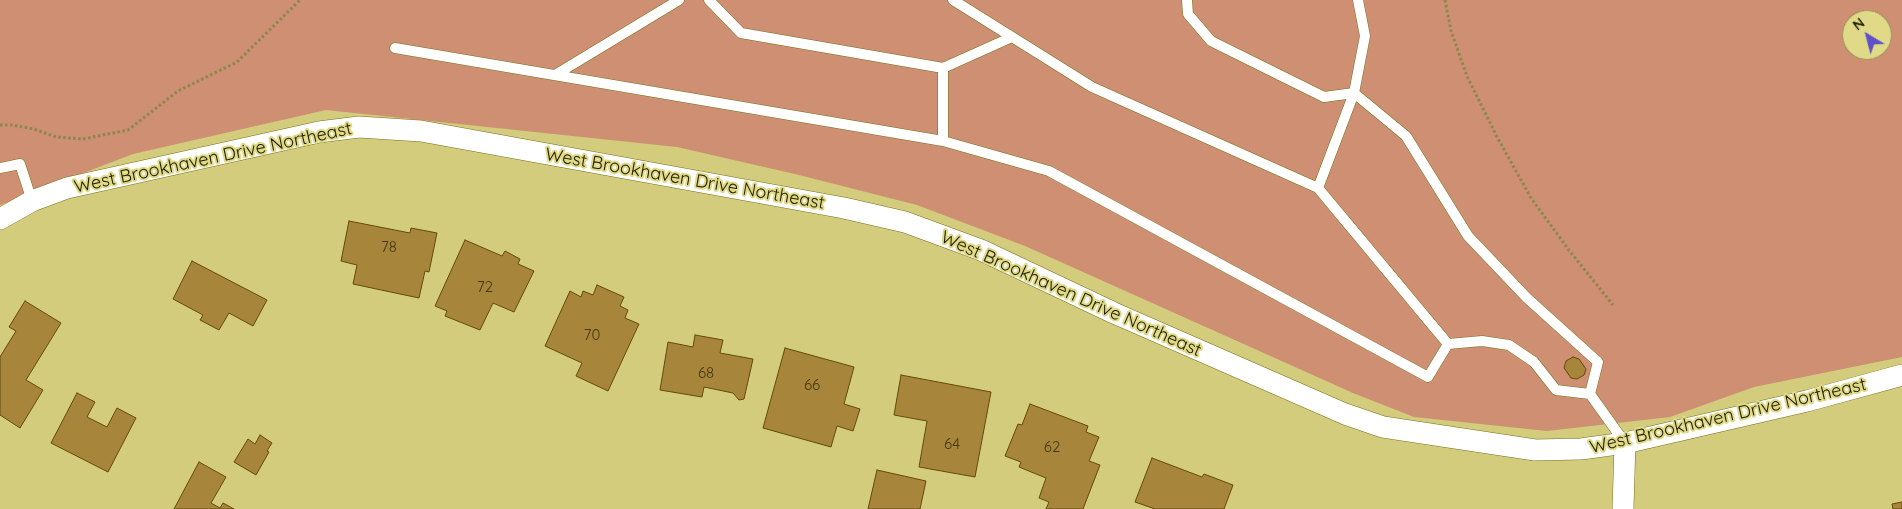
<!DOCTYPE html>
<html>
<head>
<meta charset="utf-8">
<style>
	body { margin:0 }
	#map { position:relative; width:1902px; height:509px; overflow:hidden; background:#d2cc7c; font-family:Quicksand,sans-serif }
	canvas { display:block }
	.north { position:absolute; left:1842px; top:10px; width:50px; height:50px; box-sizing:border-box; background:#dfd988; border:1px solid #948f52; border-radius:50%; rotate:323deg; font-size:14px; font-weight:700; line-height:20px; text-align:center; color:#232000 }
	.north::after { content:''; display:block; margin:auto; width:18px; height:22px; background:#6151c9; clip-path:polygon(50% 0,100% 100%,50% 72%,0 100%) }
</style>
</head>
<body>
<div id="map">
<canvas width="1902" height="509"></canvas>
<div class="north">N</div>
</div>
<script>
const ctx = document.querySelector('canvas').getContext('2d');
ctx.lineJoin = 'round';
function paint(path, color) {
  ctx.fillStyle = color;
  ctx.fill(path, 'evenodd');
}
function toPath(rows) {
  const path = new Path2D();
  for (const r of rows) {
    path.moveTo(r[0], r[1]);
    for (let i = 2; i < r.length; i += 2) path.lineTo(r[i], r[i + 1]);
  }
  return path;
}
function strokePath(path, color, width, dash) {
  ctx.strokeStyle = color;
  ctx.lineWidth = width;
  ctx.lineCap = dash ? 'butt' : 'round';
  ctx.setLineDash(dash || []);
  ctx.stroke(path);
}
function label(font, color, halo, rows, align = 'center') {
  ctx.font = font + ' Quicksand,sans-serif';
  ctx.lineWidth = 4;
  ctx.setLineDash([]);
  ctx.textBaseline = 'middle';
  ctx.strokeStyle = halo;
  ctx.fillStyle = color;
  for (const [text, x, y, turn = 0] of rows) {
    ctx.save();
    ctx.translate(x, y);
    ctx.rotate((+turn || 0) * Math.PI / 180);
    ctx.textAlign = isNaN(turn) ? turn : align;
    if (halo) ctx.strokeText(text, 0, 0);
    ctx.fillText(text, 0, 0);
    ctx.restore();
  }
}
paint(toPath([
	[0,0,1902,0,1902,357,1754,387,1670,417,1547,431,1414,417,1353,393,1025,246,917,205,795,174,677,147,326,110,133,154,0,205],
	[1852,20,1882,20,1882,50,1852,50]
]), '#ce8f73');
const building = toPath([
	[349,221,410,233,411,228,437,233,429,272,425,271,419,298,353,284,357,265,341,261,349,221],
	[465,240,502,256,505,251,520,259,518,264,534,271,514,312,493,303,480,330,445,316,447,311,435,306,465,240],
	[192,261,267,300,253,326,229,313,219,330,200,320,203,315,173,299,192,261],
	[597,285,624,297,620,306,628,310,625,318,639,324,608,391,576,376,582,363,545,346,570,291,581,297,583,291,593,295,597,285],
	[25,301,61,323,26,380,43,390,20,428,0,415,0,357,16,331,9,327,25,301],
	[695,335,723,340,720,353,753,359,744,399,739,400,733,393,704,387,702,397,660,390,668,342,693,347,695,335],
	[785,348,854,367,844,404,860,409,853,431,837,426,831,447,763,428,785,348],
	[1573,357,1579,359,1586,369,1584,375,1577,379,1571,378,1564,368,1566,361,1573,357],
	[901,375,991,392,975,477,919,467,927,421,894,415,901,375],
	[77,393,95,402,87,417,107,427,117,408,136,418,108,472,51,443,77,393],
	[1030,404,1088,426,1086,432,1099,437,1089,461,1100,465,1083,509,1046,509,1049,502,1039,498,1046,478,1019,467,1021,462,1005,456,1018,424,1022,425,1030,404],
	[260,435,272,443,267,451,269,452,256,475,234,462,248,439,255,444,260,435],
	[1152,458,1202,477,1204,474,1233,485,1224,509,1155,509,1135,502,1152,458],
	[199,462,226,477,211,503,220,508,223,503,234,509,174,509,199,462],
	[877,470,926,481,920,509,868,509,877,470],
	[1902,502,1902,509,1893,509,1892,504,1902,502]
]);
paint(building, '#a7853a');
strokePath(building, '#634a0b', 1);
const service = toPath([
	[709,0,741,33,943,68],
	[953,0,1092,87,1318,188,1448,344],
	[1187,0,1188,14,1211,41,1324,97,1354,93,1406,136,1468,236,1527,298,1598,362,1590,394],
	[395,48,943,141,1049,171,1428,377,1448,344],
	[555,75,679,0],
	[943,141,943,68,1012,37],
	[0,168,20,164,32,201],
	[1318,188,1354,93,1365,36,1358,0],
	[1448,344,1482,341,1509,345,1534,362,1556,390,1590,394,1625,443]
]);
const minor = toPath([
	[0,219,32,201,67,188,319,132,359,127,421,131,844,208,905,222,981,250,1114,313,1345,414,1383,427,1535,450,1581,449,1625,443,1807,401,1902,375],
	[1623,509,1625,443]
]);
strokePath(service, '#77701b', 11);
strokePath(minor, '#77701b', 22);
strokePath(toPath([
	[1445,0,1451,31,1467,76,1496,135,1531,198,1568,249,1613,305],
	[0,125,12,125,34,129,56,137,83,139,128,130,178,91,237,62,300,0]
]), '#8c884b', 3, [2.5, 2.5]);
strokePath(service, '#fff', 10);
strokePath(minor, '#fff', 21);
label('15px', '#44390e', null, [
	["78",389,247],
	["72",485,287],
	["70",592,335],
	["68",706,373],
	["66",812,385],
	["64",952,444],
	["62",1052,447]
]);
label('18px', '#232000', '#dfd988', [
	["West Brookhaven Drive Northeast",213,158,-12],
	["West Brookhaven Drive Northeast",685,179,10],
	["West Brookhaven Drive Northeast",1071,294,24],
	["West Brookhaven Drive Northeast",1728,416,-13]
]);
</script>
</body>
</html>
